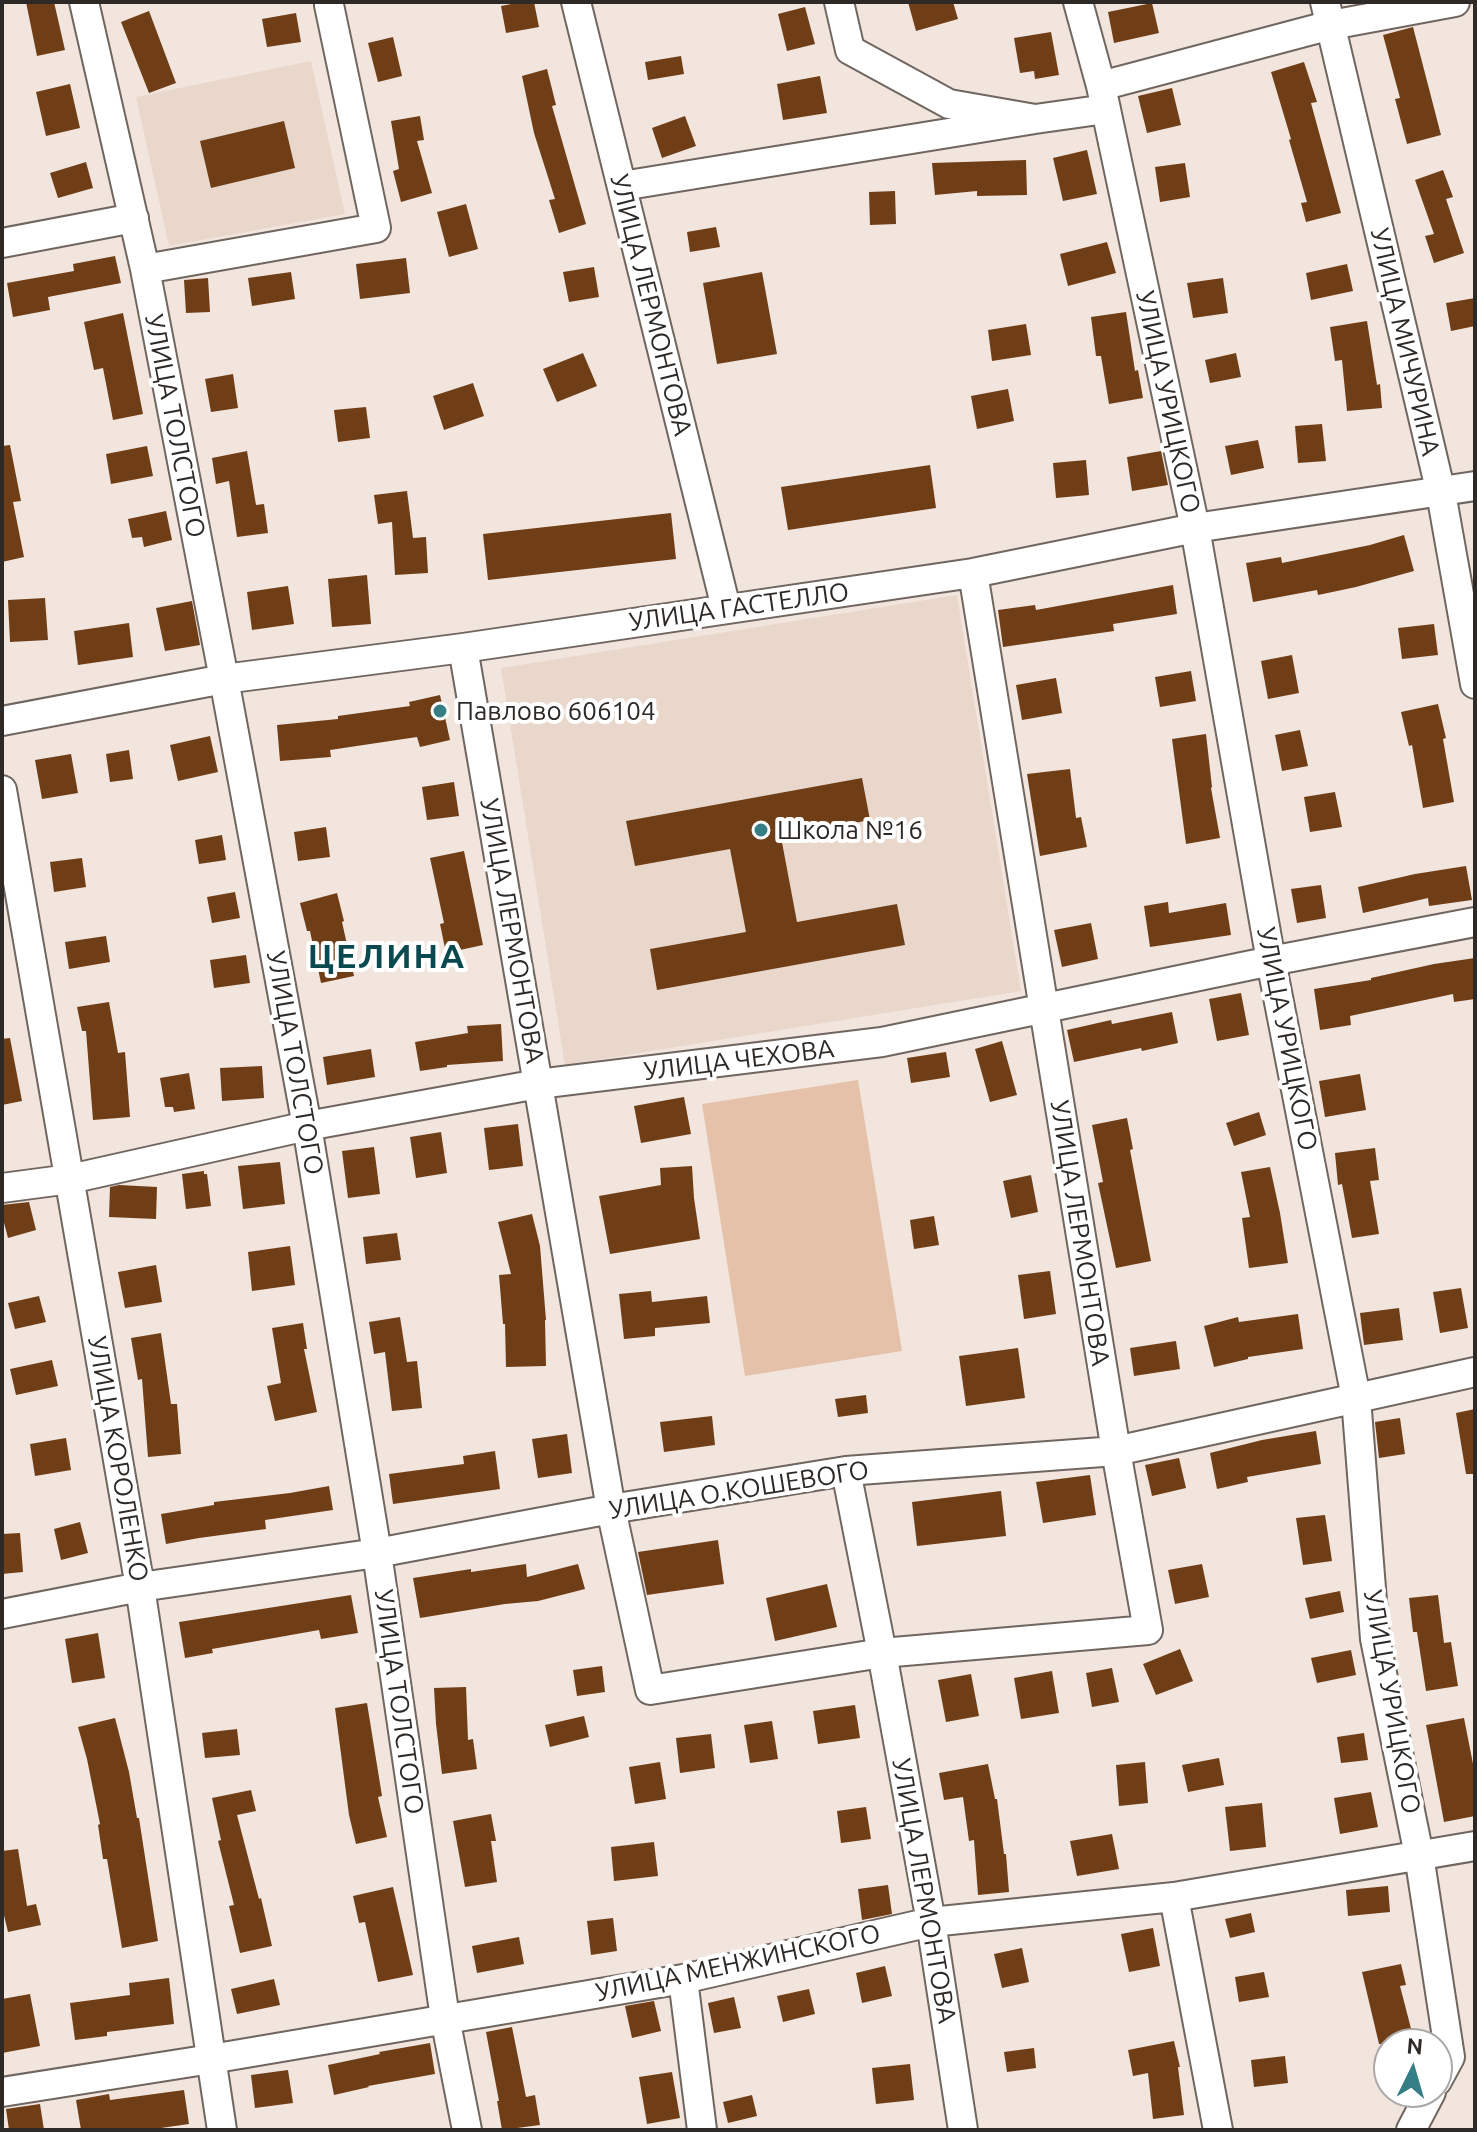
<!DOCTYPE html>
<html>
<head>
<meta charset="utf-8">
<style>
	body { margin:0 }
	#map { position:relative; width:1477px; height:2132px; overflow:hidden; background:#f1e5de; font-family:Ubuntu,sans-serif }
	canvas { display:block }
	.frame { position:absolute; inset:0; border:4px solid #2d2926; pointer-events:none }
	.north { position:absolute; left:1373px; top:2028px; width:80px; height:80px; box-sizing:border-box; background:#fff; border:2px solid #aba9a8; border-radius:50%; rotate:5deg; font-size:22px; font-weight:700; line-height:32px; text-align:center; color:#2d2926 }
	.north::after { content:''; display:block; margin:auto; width:28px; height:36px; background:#367e85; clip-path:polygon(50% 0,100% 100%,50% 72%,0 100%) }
</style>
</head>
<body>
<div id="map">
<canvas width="1477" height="2132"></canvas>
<div class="frame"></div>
<div class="north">N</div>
</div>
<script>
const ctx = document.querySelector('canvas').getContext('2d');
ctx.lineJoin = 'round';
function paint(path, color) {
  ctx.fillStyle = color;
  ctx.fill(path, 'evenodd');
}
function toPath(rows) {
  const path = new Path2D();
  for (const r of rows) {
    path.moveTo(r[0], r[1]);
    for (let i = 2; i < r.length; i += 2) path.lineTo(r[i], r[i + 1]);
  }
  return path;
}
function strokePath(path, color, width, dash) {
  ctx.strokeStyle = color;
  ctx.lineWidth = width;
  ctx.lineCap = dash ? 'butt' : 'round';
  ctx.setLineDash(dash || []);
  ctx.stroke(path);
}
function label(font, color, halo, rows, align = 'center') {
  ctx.font = font + ' Ubuntu,sans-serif';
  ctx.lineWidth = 8;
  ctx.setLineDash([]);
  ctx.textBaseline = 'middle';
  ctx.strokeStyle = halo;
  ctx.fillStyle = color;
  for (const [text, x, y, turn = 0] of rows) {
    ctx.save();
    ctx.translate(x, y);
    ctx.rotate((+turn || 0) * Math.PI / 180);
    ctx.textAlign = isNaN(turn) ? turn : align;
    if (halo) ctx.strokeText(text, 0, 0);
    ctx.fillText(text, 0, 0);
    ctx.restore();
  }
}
paint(toPath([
	[311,61,345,214,169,246,136,97],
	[957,595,1021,991,565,1065,501,668]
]), '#e9d7cb');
paint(toPath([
	[858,1080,902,1351,745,1376,702,1104]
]), '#e5c1a9');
paint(toPath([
	[26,2,54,2,65,50,37,56],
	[522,2,534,2,539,27,506,33,501,6],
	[908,2,953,2,958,19,916,31],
	[1152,3,1159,33,1114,43,1108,12],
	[805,7,815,44,787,51,778,14],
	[149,11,176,83,149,93,121,22],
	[296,13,301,42,267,47,262,19],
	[1413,27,1441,135,1407,144,1395,99,1400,98,1383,35],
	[1051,32,1059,75,1035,79,1034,71,1020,73,1014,38],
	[393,37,402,76,378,82,368,43],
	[681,56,684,74,648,80,645,62],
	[1304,62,1317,102,1311,103,1341,213,1306,222,1301,203,1307,202,1289,140,1291,139,1271,72],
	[547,69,556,105,552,106,586,224,559,233,549,200,555,199,534,133,522,76],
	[820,76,827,113,783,120,777,84],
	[70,84,80,128,46,136,36,92],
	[1172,88,1181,125,1147,133,1138,96],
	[420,116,424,140,417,141,432,193,401,202,393,171,399,169,391,121],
	[685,116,696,146,662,158,652,128],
	[284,121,295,168,211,188,200,141],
	[1087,150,1097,194,1063,201,1053,158],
	[1026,160,1027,195,977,196,977,191,935,195,932,163],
	[86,162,93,188,58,198,50,173],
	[1185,163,1190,197,1160,202,1155,167],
	[1443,170,1453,197,1446,199,1464,253,1434,263,1425,236,1434,234,1415,180],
	[895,191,896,224,870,225,869,192],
	[466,204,478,249,449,257,437,212],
	[716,227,720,247,690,252,687,232],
	[1107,242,1116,273,1068,286,1060,254],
	[115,256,121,283,48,297,50,310,13,317,7,283,74,271,73,264],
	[406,258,410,293,360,299,356,264],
	[1347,264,1353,291,1311,300,1306,273],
	[594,267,599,297,569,302,563,272],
	[291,272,295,299,252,306,248,278],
	[762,272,777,354,717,364,703,283],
	[208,278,210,312,186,313,184,280],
	[1223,278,1228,313,1193,318,1187,283],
	[1475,298,1475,326,1451,331,1446,303],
	[1126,312,1135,371,1138,370,1143,398,1109,404,1101,356,1096,356,1091,317],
	[123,313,143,414,113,420,103,368,94,370,84,322],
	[1367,321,1377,385,1380,384,1382,408,1347,411,1342,360,1335,361,1330,327],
	[1026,324,1031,355,992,361,988,330],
	[583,353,597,386,557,402,543,369],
	[1236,353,1241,377,1210,383,1205,360],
	[233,374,238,408,211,412,205,379],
	[473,383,484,416,444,430,433,396],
	[1008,389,1014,421,977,429,971,396],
	[366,407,370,438,338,442,334,410],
	[1322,424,1326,461,1298,463,1295,426],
	[1258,440,1264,468,1231,475,1225,446],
	[10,445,21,501,13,502,24,557,2,562,2,446],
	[147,446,153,476,111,484,106,454],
	[247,451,256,505,264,504,268,533,237,537,229,481,216,484,212,458],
	[1161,451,1168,485,1132,491,1127,457],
	[1086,460,1089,495,1056,498,1053,463],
	[930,465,936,508,788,530,781,487],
	[407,491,413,538,426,537,428,573,395,575,392,522,378,524,374,495],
	[166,511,172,540,144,547,142,537,132,538,128,519],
	[671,513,676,559,488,580,483,534],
	[1404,535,1414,571,1356,587,1318,595,1317,590,1253,602,1246,563,1281,557,1282,563,1370,545],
	[367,575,371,624,332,627,328,579],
	[1173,585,1177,614,1113,624,1114,631,1003,647,998,610,1035,605,1036,610],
	[288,586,294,624,252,630,247,592],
	[45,598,48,640,10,642,8,600],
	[192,601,200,645,165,651,156,608],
	[129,623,133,657,78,665,74,631],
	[1434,624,1438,655,1402,659,1398,628],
	[1292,655,1299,693,1268,699,1261,661],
	[1191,671,1196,701,1160,707,1155,677],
	[1056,678,1062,713,1022,720,1016,685],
	[440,695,450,740,420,747,417,737,330,750,331,757,280,761,277,725,338,719,338,716,410,706,409,702],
	[1438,704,1446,738,1443,739,1454,802,1423,808,1412,745,1409,746,1401,712],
	[1300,730,1308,766,1282,771,1275,735],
	[1206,734,1212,787,1211,788,1220,838,1186,844,1172,739],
	[210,736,218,772,178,781,170,745],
	[129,750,133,779,110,782,106,754],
	[71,754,78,793,42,799,35,760],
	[1070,769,1076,818,1081,817,1087,847,1040,856,1027,774],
	[862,778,870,820,781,837,797,922,897,904,905,945,657,990,650,949,746,932,730,849,635,866,626,821],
	[454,782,459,816,427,820,422,787],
	[1335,792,1342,827,1310,832,1304,797],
	[326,827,330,857,298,861,294,832],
	[222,835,226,860,199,864,195,840],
	[464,851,483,945,446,953,440,924,444,923,430,858],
	[82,858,86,887,54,892,50,862],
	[1466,866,1472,900,1429,906,1428,898,1363,913,1358,887,1415,874],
	[1321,885,1326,918,1297,923,1291,889],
	[235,892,240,918,212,923,207,897],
	[337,893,344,921,342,922,354,976,321,983,310,931,307,931,300,903],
	[1168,902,1169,913,1226,903,1231,935,1150,947,1144,906],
	[1091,923,1098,959,1062,967,1054,930],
	[106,936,110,962,69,969,65,942],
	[246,955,250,983,214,988,210,960],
	[1475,958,1475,999,1454,1002,1453,994,1350,1016,1351,1025,1320,1030,1314,989,1371,980,1371,978,1434,964],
	[1241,993,1249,1035,1217,1041,1209,999],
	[109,1002,118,1053,125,1052,130,1117,93,1120,86,1031,82,1031,77,1007],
	[1172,1012,1178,1043,1142,1051,1141,1048,1074,1062,1067,1030,1111,1020,1112,1024],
	[501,1024,503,1061,447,1065,447,1067,420,1071,415,1042,468,1033,467,1026],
	[10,1038,22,1101,2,1105,2,1039],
	[1002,1041,1017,1095,990,1102,975,1049],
	[371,1049,375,1077,327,1085,323,1057],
	[946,1052,950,1077,911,1083,907,1058],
	[262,1066,264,1098,222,1101,220,1068],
	[189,1073,195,1109,174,1112,173,1107,165,1107,160,1078],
	[1360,1074,1366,1110,1325,1117,1319,1081],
	[684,1097,691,1134,641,1143,634,1106],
	[1259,1112,1266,1135,1234,1146,1226,1123],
	[1127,1118,1133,1149,1130,1150,1151,1261,1116,1268,1098,1183,1103,1182,1092,1125],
	[518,1124,523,1166,489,1170,484,1128],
	[441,1132,447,1173,416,1178,410,1137],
	[374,1147,380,1194,348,1198,342,1151],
	[1375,1148,1379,1180,1370,1181,1379,1234,1352,1238,1342,1184,1338,1185,1335,1153],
	[280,1162,285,1204,243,1209,238,1166],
	[692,1166,694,1198,700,1239,610,1254,599,1196,661,1185,660,1168],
	[1270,1167,1280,1213,1288,1263,1249,1268,1242,1218,1250,1217,1241,1172],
	[204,1171,204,1174,207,1174,211,1206,186,1209,182,1174],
	[1031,1175,1038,1212,1011,1218,1003,1181],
	[119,1185,157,1187,156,1219,109,1217,110,1187],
	[29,1202,36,1230,8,1238,2,1215,2,1205],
	[532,1214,540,1246,546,1320,545,1320,546,1366,506,1367,505,1324,503,1324,499,1275,511,1274,498,1222],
	[934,1216,939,1245,914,1249,910,1220],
	[397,1233,401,1260,366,1264,363,1237],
	[290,1246,295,1285,252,1291,248,1252],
	[156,1265,162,1302,125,1308,118,1272],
	[1050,1271,1056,1314,1024,1319,1018,1275],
	[1461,1288,1468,1328,1440,1333,1433,1292],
	[651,1291,652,1302,707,1296,710,1323,655,1328,655,1336,624,1339,619,1294],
	[39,1296,46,1322,15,1329,8,1303],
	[1399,1308,1403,1340,1364,1345,1360,1313],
	[1298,1314,1303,1349,1248,1357,1248,1359,1214,1367,1204,1326,1238,1317,1239,1322],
	[400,1317,407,1362,417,1361,422,1408,392,1411,385,1352,374,1354,369,1322],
	[303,1323,307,1349,304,1349,317,1412,275,1421,267,1386,281,1383,272,1328],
	[161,1333,171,1404,177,1404,181,1454,148,1457,142,1379,138,1380,131,1338],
	[1176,1341,1180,1369,1134,1376,1130,1348],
	[1018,1348,1025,1398,966,1406,959,1356],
	[52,1360,58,1386,16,1395,10,1369],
	[866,1395,868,1413,838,1417,835,1399],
	[1475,1409,1475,1474,1466,1474,1456,1413],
	[712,1416,715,1445,664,1452,660,1422],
	[1400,1418,1405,1454,1379,1458,1375,1422],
	[1316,1431,1321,1464,1247,1477,1248,1482,1217,1489,1210,1453,1262,1440],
	[567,1434,572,1473,538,1478,532,1439],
	[66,1438,71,1470,35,1476,30,1444],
	[495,1451,500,1489,393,1504,389,1474,464,1464,463,1456],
	[1179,1458,1186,1488,1152,1496,1145,1465],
	[1090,1475,1096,1515,1043,1523,1036,1482],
	[329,1486,333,1510,265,1520,266,1529,199,1538,166,1544,161,1514,214,1505,214,1502,290,1493],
	[1001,1491,1006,1536,917,1546,912,1502],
	[1325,1515,1332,1561,1303,1565,1296,1518],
	[80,1522,88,1553,61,1560,54,1529],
	[20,1533,23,1572,2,1574,2,1534],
	[718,1540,724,1584,647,1595,638,1552],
	[526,1564,527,1577,578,1564,585,1589,538,1601,505,1604,420,1618,413,1578,471,1569,471,1572],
	[1202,1564,1209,1597,1175,1604,1168,1570],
	[827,1584,837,1627,775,1641,766,1598],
	[1340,1591,1344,1612,1310,1619,1305,1598],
	[351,1595,358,1633,321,1639,319,1630,212,1649,213,1653,185,1658,179,1622],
	[1438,1595,1444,1643,1451,1642,1458,1686,1426,1691,1417,1632,1413,1632,1409,1598],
	[98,1633,105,1678,72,1683,65,1639],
	[1180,1649,1193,1681,1156,1695,1143,1664],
	[1351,1650,1356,1675,1317,1683,1311,1658],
	[602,1666,605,1692,577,1696,573,1670],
	[1112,1668,1119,1702,1092,1707,1086,1673],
	[1052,1671,1059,1713,1021,1719,1014,1678],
	[971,1674,979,1716,946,1722,938,1680],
	[466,1687,468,1740,473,1739,477,1769,442,1774,436,1724,434,1688],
	[367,1703,382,1796,378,1797,387,1837,356,1844,349,1815,335,1708],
	[855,1705,860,1738,818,1744,813,1711],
	[584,1716,589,1737,550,1747,545,1725],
	[115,1718,129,1772,137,1818,139,1818,158,1941,122,1948,107,1859,103,1859,98,1825,100,1824,87,1759,78,1727],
	[1464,1718,1475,1774,1475,1816,1444,1822,1426,1725],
	[772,1721,778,1759,750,1763,744,1725],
	[237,1729,240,1755,205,1758,202,1733],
	[1364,1733,1368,1760,1341,1763,1337,1737],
	[711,1734,715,1768,680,1773,676,1738],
	[1219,1758,1224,1785,1188,1792,1182,1765],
	[660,1762,666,1799,635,1804,629,1767],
	[1145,1762,1148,1803,1119,1806,1116,1765],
	[988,1764,995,1799,997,1799,1004,1854,1006,1854,1009,1892,978,1895,974,1840,969,1841,963,1797,944,1800,939,1773],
	[251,1790,256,1811,237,1815,259,1899,261,1898,272,1946,240,1953,229,1906,234,1905,218,1841,221,1840,212,1798],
	[1371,1792,1378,1827,1340,1834,1334,1798],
	[1262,1803,1266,1847,1230,1851,1225,1807],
	[866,1807,871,1839,841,1843,837,1811],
	[491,1814,496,1841,491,1841,497,1882,465,1887,453,1821],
	[1112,1834,1119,1869,1077,1876,1070,1841],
	[654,1842,658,1876,614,1881,611,1847],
	[18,1849,27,1906,36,1904,41,1925,8,1932,2,1907,2,1851],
	[888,1885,892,1914,862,1920,858,1889],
	[1388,1886,1390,1912,1348,1916,1346,1890],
	[393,1887,413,1975,378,1982,365,1922,359,1923,353,1896],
	[1251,1913,1255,1932,1230,1938,1225,1919],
	[613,1918,617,1951,591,1955,587,1921],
	[1153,1928,1160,1966,1129,1972,1121,1934],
	[519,1937,524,1964,477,1973,472,1946],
	[1022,1948,1029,1982,1002,1988,994,1954],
	[1401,1964,1406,1985,1400,1986,1415,2044,1379,2044,1362,1972],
	[885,1966,892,1996,862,2003,856,1973],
	[1264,1972,1269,1997,1239,2002,1235,1977],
	[169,1978,174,2024,107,2032,107,2036,75,2040,70,2003,130,1995,129,1983],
	[274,1979,280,2005,237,2014,231,1989],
	[809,1989,815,2014,783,2022,777,1996],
	[30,1994,40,2046,2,2053,2,1999],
	[734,1997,741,2028,714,2033,708,2003],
	[654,2001,661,2031,632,2038,625,2006],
	[512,2027,526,2097,535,2095,540,2125,502,2130,497,2101,499,2101,486,2032],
	[1174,2041,1180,2067,1178,2067,1184,2115,1153,2119,1148,2073,1133,2076,1128,2050],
	[430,2043,435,2074,368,2086,369,2087,334,2095,328,2065,380,2054,379,2052],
	[1034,2048,1036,2068,1007,2072,1004,2052],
	[1285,2056,1288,2083,1254,2087,1251,2060],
	[910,2064,914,2100,876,2104,872,2068],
	[288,2070,293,2103,255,2108,251,2075],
	[672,2072,680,2118,647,2124,639,2077],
	[184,2090,189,2124,147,2130,81,2130,76,2100,109,2094,110,2100],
	[752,2095,757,2116,728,2123,723,2102],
	[40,2104,44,2130,9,2130,6,2109]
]), '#703e16');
const minor = toPath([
	[84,2,145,269,224,679,307,1126,377,1553,445,2018,467,2130],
	[576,2,726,608],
	[839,2,850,50,949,104,1035,119,1106,109],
	[1078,2,1101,86,1195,528,1271,961,1356,1398,1375,1639,1419,1855,1450,2057,1437,2081],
	[1325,2,1441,493,1475,684],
	[1101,86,1331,25,1455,2],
	[622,186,1035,119],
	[2,243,134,218],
	[145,269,376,228,329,5],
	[463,648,611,1509,650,1690,882,1653,931,1922,963,2130],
	[2,721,224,679,463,648,973,573,1195,528,1475,486],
	[2,790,140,1587,222,2130],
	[2,1188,70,1179,307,1126,538,1084,882,1042,1271,961,1475,922],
	[846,1471,882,1653,1148,1630,1116,1451,973,573],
	[2,1614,140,1587,377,1553,611,1509,846,1471,1116,1451,1475,1372],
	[1174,1897,1218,2130],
	[683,1979,702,2130],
	[2,2092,211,2059,683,1979,931,1922,1174,1897,1475,1846],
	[1411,2130,1431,2092]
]);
strokePath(minor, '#706660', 32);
strokePath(minor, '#fff', 28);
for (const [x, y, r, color] of [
	[440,711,8,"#367e85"],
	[761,830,8,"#367e85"]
]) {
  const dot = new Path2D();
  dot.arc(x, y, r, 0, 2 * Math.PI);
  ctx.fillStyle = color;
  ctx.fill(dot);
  strokePath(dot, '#fff', 3);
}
label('26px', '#2d2926', '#fff', [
	["УЛИЦА ЛЕРМОНТОВА",651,305,76],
	["УЛИЦА МИЧУРИНА",1405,342,77],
	["УЛИЦА УРИЦКОГО",1168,402,78],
	["УЛИЦА ТОЛСТОГО",175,426,79],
	["УЛИЦА ГАСТЕЛЛО",739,607,-8],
	["УЛИЦА ЛЕРМОНТОВА",512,931,80],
	["УЛИЦА УРИЦКОГО",1287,1039,79],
	["УЛИЦА ЧЕХОВА",739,1060,-7],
	["УЛИЦА ТОЛСТОГО",295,1063,80],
	["УЛИЦА ЛЕРМОНТОВА",1080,1233,81],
	["УЛИЦА КОРОЛЕНКО",118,1459,80],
	["УЛИЦА О.КОШЕВОГО",739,1490,-9],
	["УЛИЦА ТОЛСТОГО",399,1702,82],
	["УЛИЦА УРИЦКОГО",1392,1702,80],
	["УЛИЦА ЛЕРМОНТОВА",924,1891,80],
	["УЛИЦА МЕНЖИНСКОГО",738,1963,-12]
]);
label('26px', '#2d2926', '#fff', [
	["Павлово 606104",456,711],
	["Школа №16",777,830]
], 'left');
ctx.letterSpacing = '2px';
label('bold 34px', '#09494f', '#fff', [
	["ЦЕЛИНА",387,957]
]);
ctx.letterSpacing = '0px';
</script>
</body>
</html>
